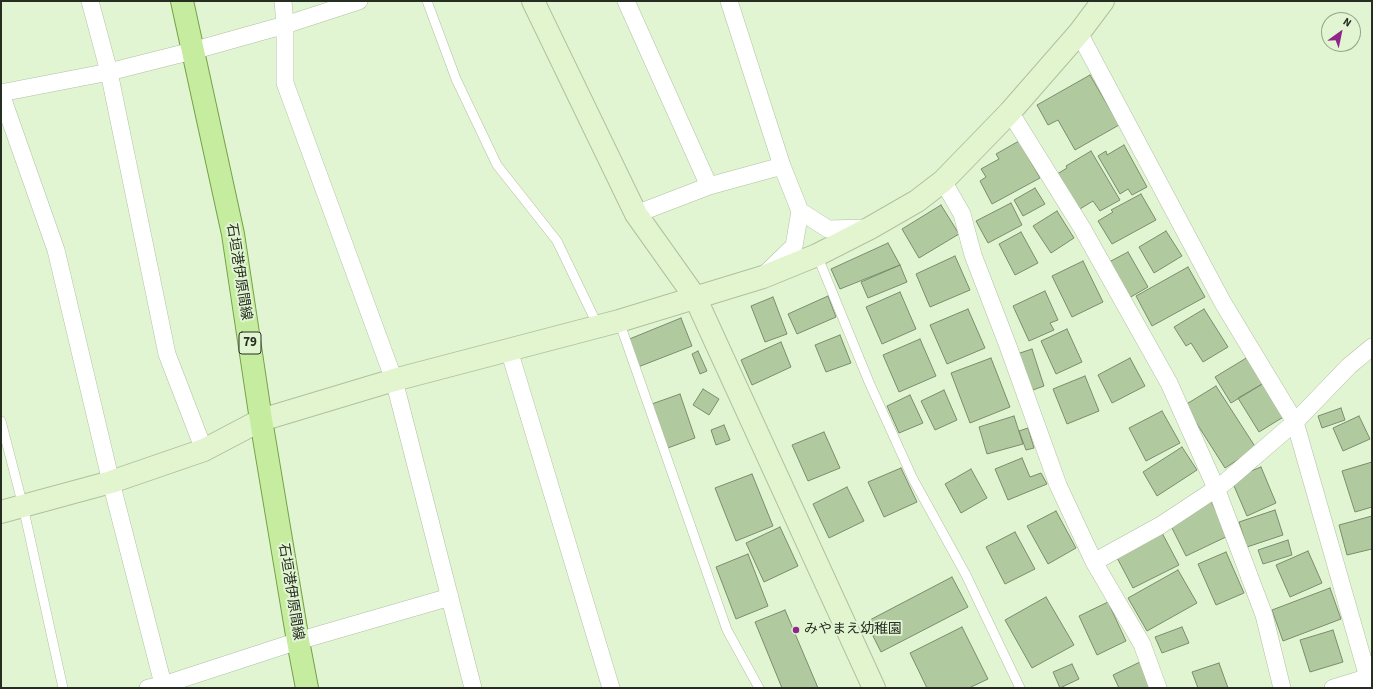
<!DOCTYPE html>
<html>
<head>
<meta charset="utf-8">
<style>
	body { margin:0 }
	#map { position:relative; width:1373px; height:689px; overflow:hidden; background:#e2f5d3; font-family:"Source Sans 3",sans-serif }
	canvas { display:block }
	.frame { position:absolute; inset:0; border:2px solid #262d21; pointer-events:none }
	.north { position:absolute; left:1321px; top:12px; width:40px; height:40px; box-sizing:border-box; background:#e2f5d3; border:1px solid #97a58c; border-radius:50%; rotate:33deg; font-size:11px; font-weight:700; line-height:16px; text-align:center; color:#262d21 }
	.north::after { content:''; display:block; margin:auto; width:14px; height:18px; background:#90268a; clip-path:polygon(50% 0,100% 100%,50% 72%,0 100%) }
</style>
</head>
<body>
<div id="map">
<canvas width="1373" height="689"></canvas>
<div class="frame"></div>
<div class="north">N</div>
</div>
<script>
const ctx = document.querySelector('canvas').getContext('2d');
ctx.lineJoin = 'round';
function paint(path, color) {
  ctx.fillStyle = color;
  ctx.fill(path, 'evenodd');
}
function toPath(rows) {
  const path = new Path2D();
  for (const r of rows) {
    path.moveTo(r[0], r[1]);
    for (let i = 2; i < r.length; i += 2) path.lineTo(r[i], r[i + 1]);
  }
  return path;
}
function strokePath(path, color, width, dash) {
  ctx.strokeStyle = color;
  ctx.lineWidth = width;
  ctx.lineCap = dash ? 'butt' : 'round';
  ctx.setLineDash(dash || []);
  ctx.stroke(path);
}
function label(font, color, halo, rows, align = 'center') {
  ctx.font = font + ' "Source Sans 3","Noto Sans JP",sans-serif';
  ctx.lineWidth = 4;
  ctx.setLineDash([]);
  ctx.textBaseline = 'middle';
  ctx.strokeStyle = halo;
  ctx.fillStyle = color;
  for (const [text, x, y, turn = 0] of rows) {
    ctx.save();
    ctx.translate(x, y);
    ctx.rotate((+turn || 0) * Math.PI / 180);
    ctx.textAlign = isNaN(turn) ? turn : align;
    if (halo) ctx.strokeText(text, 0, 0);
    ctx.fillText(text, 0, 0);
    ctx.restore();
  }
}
const building = toPath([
	[1090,75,1119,125,1075,150,1058,120,1048,125,1037,105,1090,75],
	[1019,141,1040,178,992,204,980,181,986,177,981,169,999,159,996,154,1019,141],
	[1124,145,1147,187,1132,195,1128,189,1120,194,1098,156,1106,151,1107,155,1124,145],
	[1091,151,1120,200,1100,211,1093,201,1075,212,1054,176,1067,168,1066,166,1091,151],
	[1035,188,1045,204,1023,216,1014,200,1035,188],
	[1141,194,1156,220,1112,244,1098,221,1113,212,1111,210,1141,194],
	[1011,203,1022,225,988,243,976,221,1011,203],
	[941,205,959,234,919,258,902,229,941,205],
	[1057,211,1074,238,1051,253,1033,226,1057,211],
	[1166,231,1182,256,1154,273,1139,247,1166,231],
	[1021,232,1038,263,1015,275,999,244,1021,232],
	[888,243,900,265,840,289,831,269,888,243],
	[1128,252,1148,287,1129,298,1109,262,1128,252],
	[955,256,970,290,930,307,916,274,955,256],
	[1083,261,1103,302,1072,317,1052,276,1083,261],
	[900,265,907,282,868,298,861,282,900,265],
	[1188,267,1205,297,1152,326,1136,296,1188,267],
	[1045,291,1058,320,1050,323,1054,330,1029,341,1013,306,1045,291],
	[900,292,916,329,882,344,866,307,900,292],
	[828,296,836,317,797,334,788,314,828,296],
	[773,297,787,334,765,342,751,306,773,297],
	[968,309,985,348,947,364,930,325,968,309],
	[1204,309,1228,347,1203,362,1191,343,1186,346,1174,327,1204,309],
	[681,318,692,346,638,367,627,340,681,318],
	[1067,329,1082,362,1056,374,1041,341,1067,329],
	[840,335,851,363,826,372,815,345,840,335],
	[920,339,936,376,899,392,883,355,920,339],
	[781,342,791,367,752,385,741,360,781,342],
	[1032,349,1044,386,1030,391,1017,354,1032,349],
	[698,351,707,371,700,374,692,354,698,351],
	[1248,357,1264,383,1231,403,1215,377,1248,357],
	[991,358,1010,407,970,423,951,373,991,358],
	[1130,358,1145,386,1112,403,1098,375,1130,358],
	[1085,376,1099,411,1067,424,1053,389,1085,376],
	[1264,383,1285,416,1259,432,1238,398,1264,383],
	[1216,386,1256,448,1225,468,1185,405,1216,386],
	[703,389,719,399,709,415,693,405,703,389],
	[944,390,957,420,935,430,921,401,944,390],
	[680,394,695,438,665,449,649,405,680,394],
	[910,395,923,423,899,433,887,406,910,395],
	[1341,408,1345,420,1322,428,1318,416,1341,408],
	[1162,411,1180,443,1146,461,1129,428,1162,411],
	[1014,416,1023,444,987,454,979,427,1014,416],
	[1359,416,1370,439,1343,451,1333,428,1359,416],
	[724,425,730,440,716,445,711,430,724,425],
	[1028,428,1034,448,1026,450,1019,431,1028,428],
	[824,432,840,468,808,481,792,445,824,432],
	[1182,447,1197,470,1157,496,1143,472,1182,447],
	[1022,458,1030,477,1041,473,1047,484,1008,500,995,469,1022,458],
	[1372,462,1372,507,1355,512,1342,471,1372,462],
	[1261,467,1276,503,1247,516,1231,479,1261,467],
	[901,468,917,502,884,517,868,482,901,468],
	[971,469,987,498,961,513,945,484,971,469],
	[752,474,773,526,736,541,715,488,752,474],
	[847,487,864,521,829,538,813,504,847,487],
	[1211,501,1228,536,1186,556,1169,522,1211,501],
	[1275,510,1283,535,1247,547,1239,522,1275,510],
	[1056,511,1076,548,1048,564,1027,526,1056,511],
	[1372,516,1372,549,1347,555,1339,525,1372,516],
	[780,527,798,566,764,582,746,543,780,527],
	[1161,531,1179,565,1133,588,1115,554,1161,531],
	[1015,532,1035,569,1005,584,986,547,1015,532],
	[1288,540,1292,555,1263,564,1258,550,1288,540],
	[1308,551,1322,583,1290,597,1276,565,1308,551],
	[1226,552,1244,593,1216,605,1198,564,1226,552],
	[748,554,768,606,736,619,716,567,748,554],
	[1178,570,1197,603,1147,631,1128,598,1178,570],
	[952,577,968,607,881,652,866,622,952,577],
	[1330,588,1341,619,1283,641,1272,610,1330,588],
	[1046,597,1074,645,1032,668,1005,620,1046,597],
	[1108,602,1126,641,1097,655,1079,616,1108,602],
	[785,610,818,688,782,688,755,622,785,610],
	[962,627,988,679,969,688,927,688,910,653,962,627],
	[1182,627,1189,643,1162,653,1155,637,1182,627],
	[1333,630,1343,662,1310,672,1300,640,1333,630],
	[1140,662,1152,688,1119,688,1113,675,1140,662],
	[1219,663,1228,688,1198,688,1192,672,1219,663],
	[1072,664,1079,679,1060,688,1053,672,1072,664]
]);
paint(building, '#b1c99e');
strokePath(building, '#7a8c6d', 1);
const lane = toPath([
	[427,1,456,79,497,165,557,241,598,326],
	[817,255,869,382,913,479,966,575,1020,688],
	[619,321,727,630,759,688],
	[1,421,23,506,63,688]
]);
const street = toPath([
	[90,1,109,72,167,354,204,450],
	[283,1,285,25,285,83,394,380,473,688],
	[626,1,709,186],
	[729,1,782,166,800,211,828,229,867,228],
	[1079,33,1223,303,1295,422,1371,688],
	[1,93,109,72,192,51,285,25,359,1],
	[1,94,56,250,111,482,164,688],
	[1010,112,1082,228,1169,383,1216,488,1264,615,1282,688],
	[943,181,962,214,973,255,1008,346,1058,485,1094,562,1142,644,1158,688],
	[636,214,709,186,782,166],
	[765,274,794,246,800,211],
	[509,350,611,688],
	[1094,562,1161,525,1223,484,1295,422,1349,366,1372,347],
	[148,688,163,685,298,641,450,597],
	[1333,688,1372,676]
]);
const secondary = toPath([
	[533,1,636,214,695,297,874,688],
	[1,512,111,482,204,450,261,420,394,380,619,321,763,277,817,255,870,228,917,201,943,181,1010,112,1079,33,1103,1]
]);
const primary = toPath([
	[182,1,233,234,261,420,298,641,307,688]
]);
strokePath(lane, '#afc1a0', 10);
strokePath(street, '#afc1a0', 18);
strokePath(secondary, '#afc1a0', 24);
strokePath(primary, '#75a149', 24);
strokePath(lane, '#fff', 9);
strokePath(street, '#fff', 17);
strokePath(secondary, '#e2f5cf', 22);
strokePath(primary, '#c5ec9f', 22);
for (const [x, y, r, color] of [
	[796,630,4,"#90268a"]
]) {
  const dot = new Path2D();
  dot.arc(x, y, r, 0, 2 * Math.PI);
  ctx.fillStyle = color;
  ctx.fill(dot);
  strokePath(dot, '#e2f5d3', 1.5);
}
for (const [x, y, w] of [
	[250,343,22]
]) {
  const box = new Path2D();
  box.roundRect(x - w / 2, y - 11, w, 22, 3);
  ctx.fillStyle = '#e2f5d3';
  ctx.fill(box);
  strokePath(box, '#262d21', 1);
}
label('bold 13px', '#262d21', null, [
	["79",250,343]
]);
label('14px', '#262d21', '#e2f5d3', [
	["石垣港伊原間線",238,272,81],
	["石垣港伊原間線",290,592,81]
]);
label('14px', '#262d21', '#e2f5d3', [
	["みやまえ幼稚園",804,630]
], 'left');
</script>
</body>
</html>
